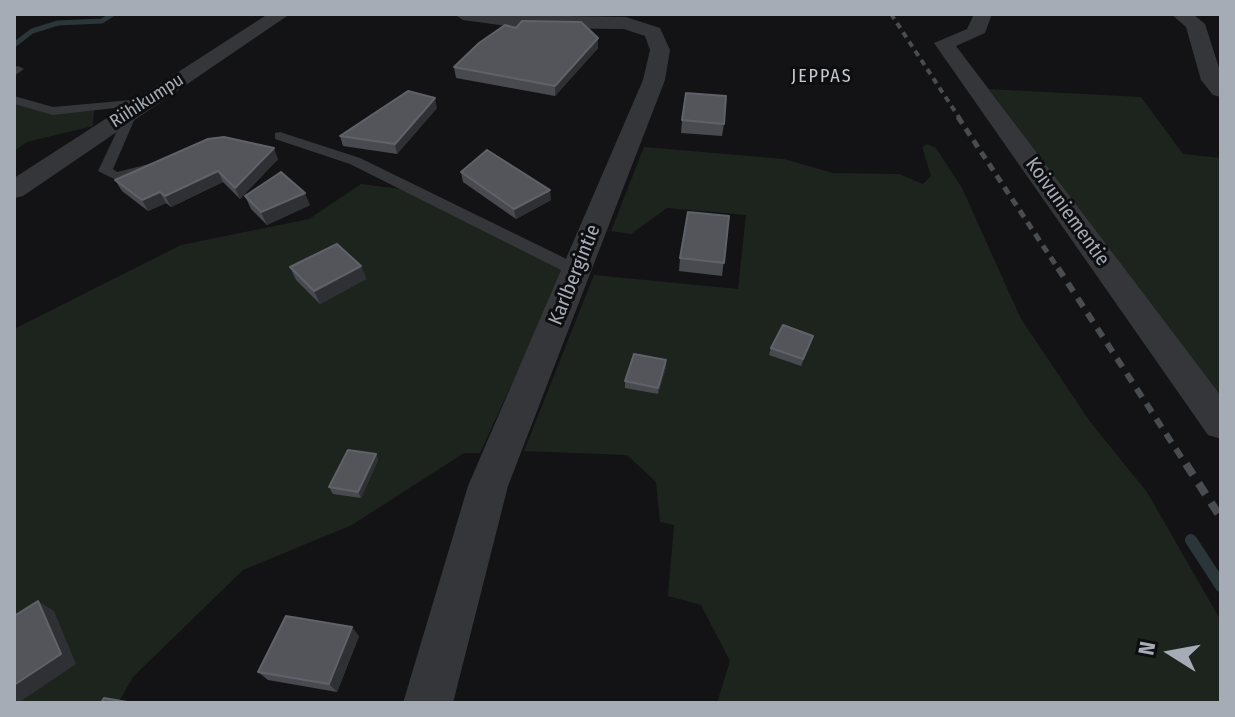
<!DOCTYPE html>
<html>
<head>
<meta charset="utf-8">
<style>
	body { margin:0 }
	#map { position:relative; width:1235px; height:717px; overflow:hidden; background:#131315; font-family:"Fira Sans Condensed",sans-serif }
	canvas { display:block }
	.frame { position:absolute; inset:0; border:16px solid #a5acb5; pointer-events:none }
	.north { position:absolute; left:1131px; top:613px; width:80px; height:80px; -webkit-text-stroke:6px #0e0e10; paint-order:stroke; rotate:281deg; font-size:22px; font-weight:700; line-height:32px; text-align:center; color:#a5acb5 }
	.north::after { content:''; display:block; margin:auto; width:28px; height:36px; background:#a5acb5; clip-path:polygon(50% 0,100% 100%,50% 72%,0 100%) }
</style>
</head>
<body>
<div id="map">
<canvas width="1235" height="717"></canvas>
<div class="frame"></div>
<div class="north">N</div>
</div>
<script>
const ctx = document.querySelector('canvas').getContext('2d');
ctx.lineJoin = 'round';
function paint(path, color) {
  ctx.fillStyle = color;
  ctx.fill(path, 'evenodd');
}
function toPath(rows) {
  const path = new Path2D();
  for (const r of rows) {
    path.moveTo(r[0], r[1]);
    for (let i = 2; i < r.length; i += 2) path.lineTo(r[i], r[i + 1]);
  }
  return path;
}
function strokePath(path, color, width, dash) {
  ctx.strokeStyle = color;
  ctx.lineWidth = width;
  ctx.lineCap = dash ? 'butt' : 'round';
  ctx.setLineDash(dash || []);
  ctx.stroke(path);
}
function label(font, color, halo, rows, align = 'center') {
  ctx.font = font + ' "Fira Sans Condensed",sans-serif';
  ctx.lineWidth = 6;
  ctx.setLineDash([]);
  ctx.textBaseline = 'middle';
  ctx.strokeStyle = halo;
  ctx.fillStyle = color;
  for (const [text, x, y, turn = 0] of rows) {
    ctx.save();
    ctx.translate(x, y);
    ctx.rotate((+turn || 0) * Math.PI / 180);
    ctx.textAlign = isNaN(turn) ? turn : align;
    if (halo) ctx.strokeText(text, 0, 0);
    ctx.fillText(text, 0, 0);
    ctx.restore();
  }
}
paint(toPath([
	[989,89,1141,97,1183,154,1221,158,1221,401],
	[14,104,49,113,94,110,93,126,27,142,14,151],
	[927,144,936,148,962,188,1021,319,1091,423,1147,492,1221,621,1221,703,717,703,730,661,701,605,668,596,674,525,660,522,656,482,627,455,524,451,594,275,738,289,746,215,667,208,631,234,611,231,644,147,784,159,833,173,899,174,923,184,931,176,922,147],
	[361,184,401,189,564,270,480,453,464,453,352,525,243,570,133,677,118,703,14,703,14,329,181,245,309,219]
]), '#1d241d');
strokePath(toPath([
	[14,45,32,31,58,23,102,21,113,14]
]), '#2b363a', 5);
strokePath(toPath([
	[1191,540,1221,586]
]), '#2b363a', 12);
paint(toPath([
	[18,66,24,69,14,76,14,67,18,66],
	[14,96,53,107,131,100,139,109,113,169,117,172,149,164,156,168,116,180,98,171,127,110,124,107,53,115,14,104,14,96],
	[280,132,360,158,583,267,585,271,583,275,571,275,350,164,275,139,275,133,280,132]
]), '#34363a');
paint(toPath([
	[268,14,290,14,23,196,14,198,14,178,268,14],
	[454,14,626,17,660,28,670,50,665,80,508,486,453,703,403,703,468,486,643,80,650,50,645,36,624,29,521,28,463,20,454,14],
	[974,14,992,14,985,33,956,46,1221,396,1221,439,1208,435,934,43,967,29,974,14],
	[1171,14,1193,14,1205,24,1221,74,1221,97,1213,95,1201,80,1186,27,1171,14]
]), '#34363a');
strokePath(toPath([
	[891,14,960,119]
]), '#494c51', 4, [6, 5]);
strokePath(toPath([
	[958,117,1059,270]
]), '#494c51', 5, [8, 6]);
strokePath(toPath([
	[1058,268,1187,466]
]), '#494c51', 6, [10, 8]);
strokePath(toPath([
	[1186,464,1221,518]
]), '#494c51', 8, [13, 10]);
paint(toPath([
	[516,28,598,38,598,48,555,96,456,78,454,67],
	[437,108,397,154,343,146,340,136],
	[682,120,724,124,722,136,681,133],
	[278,159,240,199,223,182,171,207,166,203,148,211,122,191,115,180],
	[461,172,551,200,516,219,463,182],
	[245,196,310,205,267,225,251,209],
	[729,216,722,276,679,271,680,258],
	[361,266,366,279,320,304,296,280,290,267],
	[813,336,801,366,769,355,771,348],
	[666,367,658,394,625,388,625,381],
	[376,454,378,460,361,498,333,494,329,487],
	[359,636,337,692,268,680,258,672]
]), '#494a50');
paint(toPath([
	[598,38,598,48,555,96,555,86],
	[435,98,437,108,397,154,395,144],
	[274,148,278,159,240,199,235,188],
	[218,171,223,182,171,207,165,196],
	[550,190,551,200,516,219,514,209],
	[160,192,166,203,148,211,142,200],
	[305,193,310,205,267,225,261,212],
	[361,266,366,279,320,304,314,291],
	[666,360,666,367,658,394,658,388],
	[376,454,378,460,361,498,358,492],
	[38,601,54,611,76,664,18,703,14,703,14,685],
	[352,627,359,636,337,692,329,684]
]), '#2f3034');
const building = toPath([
	[522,21,581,22,598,38,555,86,454,67,479,43,505,25,516,28,522,21],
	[408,91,435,98,395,144,340,136,408,91],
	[686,93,726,96,724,124,682,120,686,93],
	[224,137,274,148,235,188,218,171,165,196,160,192,142,200,115,180,208,139,224,137],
	[487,150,550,190,514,209,461,172,487,150],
	[281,172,305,193,261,212,245,196,281,172],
	[688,212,729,216,724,263,680,258,688,212],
	[337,244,361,266,314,291,290,267,337,244],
	[783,325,813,336,803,359,771,348,783,325],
	[634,354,666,360,658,388,625,381,634,354],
	[348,450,376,454,358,492,329,487,348,450],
	[38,601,61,654,14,685,14,616,38,601],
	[286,616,352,627,329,684,258,672,286,616],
	[104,698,133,703,101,703,104,698]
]);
paint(building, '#53555b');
strokePath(building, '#606269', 2);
ctx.letterSpacing = '2px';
label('18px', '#c5cad1', '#0e0e10', [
	["JEPPAS",822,77]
]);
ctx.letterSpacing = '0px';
label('18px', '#a5acb5', '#0e0e10', [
	["Riihikumpu",147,101,-33]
]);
label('20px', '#a5acb5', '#0e0e10', [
	["Koivuniementie",1067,212,54],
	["Karlbergintie",575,275,-68]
]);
</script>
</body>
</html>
